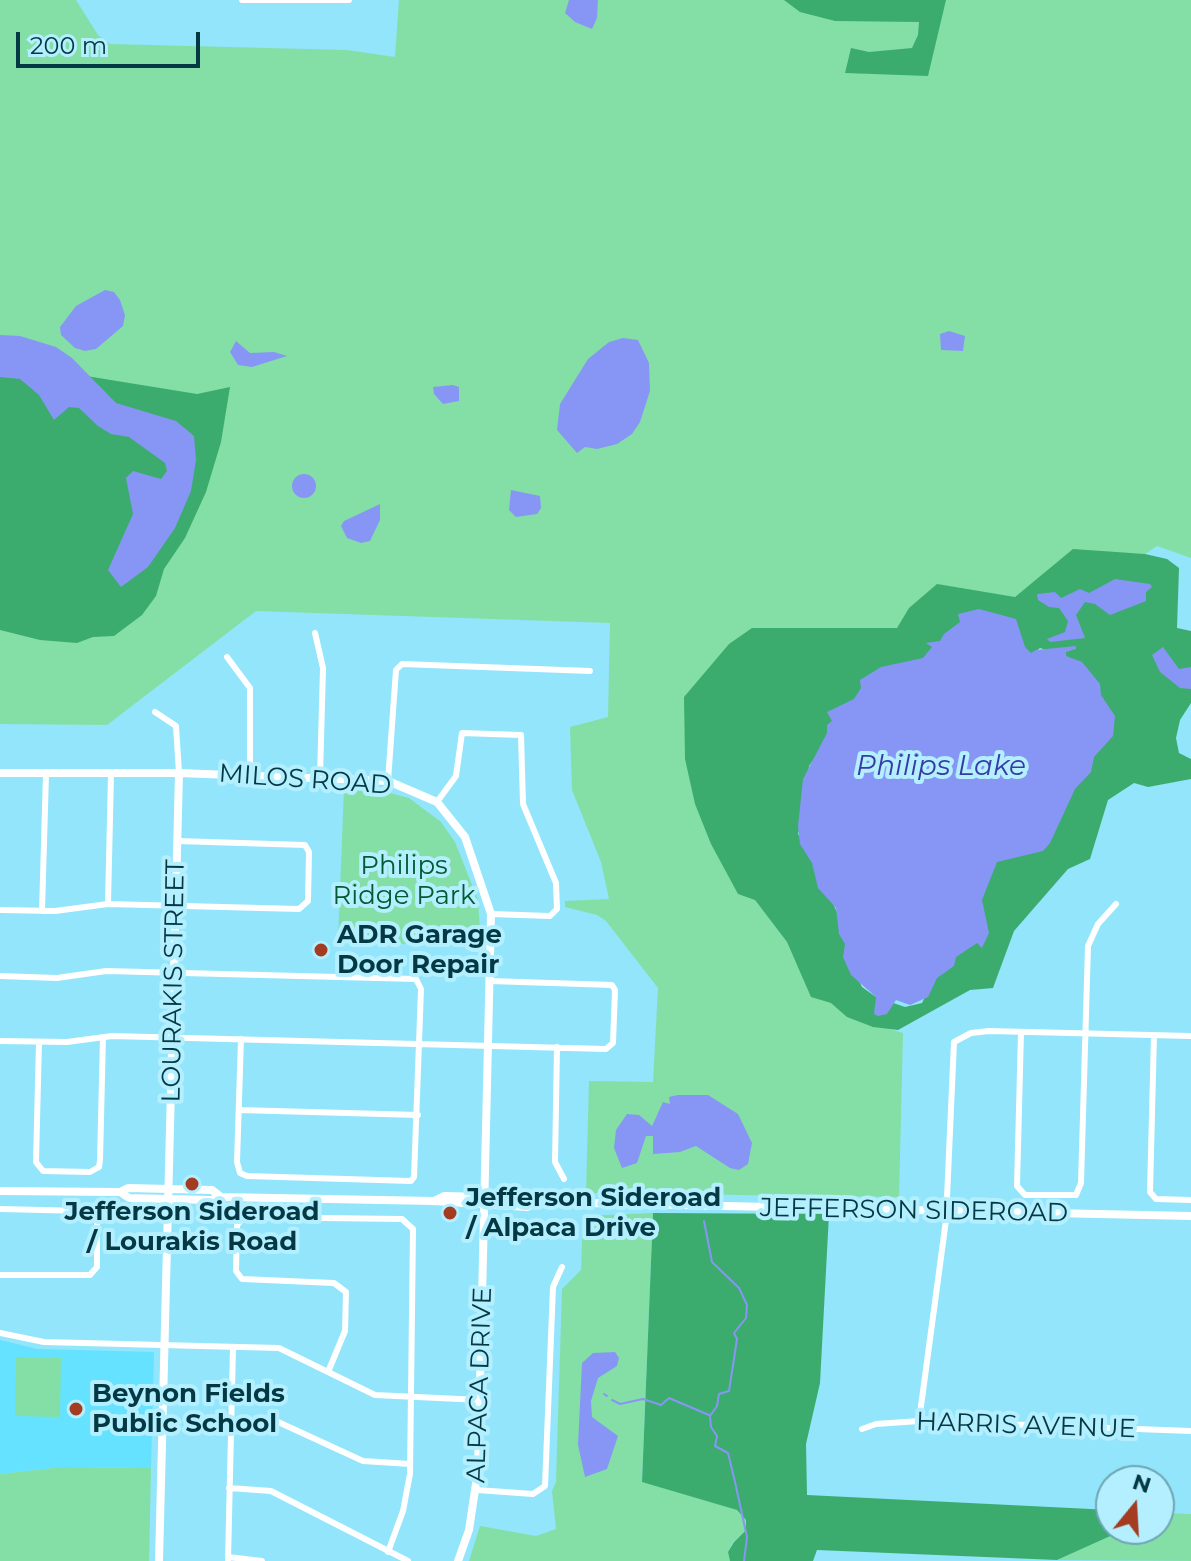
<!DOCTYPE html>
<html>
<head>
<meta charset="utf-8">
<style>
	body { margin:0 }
	#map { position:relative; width:1191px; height:1561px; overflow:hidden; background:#92e5fa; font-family:Montserrat,sans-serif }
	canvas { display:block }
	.north { position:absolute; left:1095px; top:1465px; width:80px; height:80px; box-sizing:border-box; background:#b3effe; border:2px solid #6da6b3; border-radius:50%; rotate:18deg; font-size:22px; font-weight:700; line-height:32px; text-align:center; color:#043843 }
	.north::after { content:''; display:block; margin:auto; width:28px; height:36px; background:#a43c21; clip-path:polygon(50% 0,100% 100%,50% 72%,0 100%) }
	.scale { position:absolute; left:16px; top:32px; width:184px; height:36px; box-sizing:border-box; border:4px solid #043843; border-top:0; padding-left:10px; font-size:24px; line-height:28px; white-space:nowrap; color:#043843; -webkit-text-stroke:6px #b3effe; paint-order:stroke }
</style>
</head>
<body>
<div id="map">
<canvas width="1191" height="1561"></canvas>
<div class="north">N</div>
<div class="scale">200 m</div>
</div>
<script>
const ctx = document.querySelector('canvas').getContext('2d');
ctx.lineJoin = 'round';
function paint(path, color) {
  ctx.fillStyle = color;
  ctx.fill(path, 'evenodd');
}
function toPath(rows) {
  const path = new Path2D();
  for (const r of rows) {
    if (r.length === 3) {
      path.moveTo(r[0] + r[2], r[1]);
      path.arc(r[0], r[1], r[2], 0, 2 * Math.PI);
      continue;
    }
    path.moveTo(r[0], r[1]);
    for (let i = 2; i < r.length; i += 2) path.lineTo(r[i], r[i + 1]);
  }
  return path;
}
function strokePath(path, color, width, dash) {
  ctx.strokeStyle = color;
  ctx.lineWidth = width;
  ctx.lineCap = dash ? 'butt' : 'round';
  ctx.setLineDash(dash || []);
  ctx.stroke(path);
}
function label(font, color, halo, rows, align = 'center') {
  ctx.font = font + ' Montserrat,sans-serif';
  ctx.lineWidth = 8;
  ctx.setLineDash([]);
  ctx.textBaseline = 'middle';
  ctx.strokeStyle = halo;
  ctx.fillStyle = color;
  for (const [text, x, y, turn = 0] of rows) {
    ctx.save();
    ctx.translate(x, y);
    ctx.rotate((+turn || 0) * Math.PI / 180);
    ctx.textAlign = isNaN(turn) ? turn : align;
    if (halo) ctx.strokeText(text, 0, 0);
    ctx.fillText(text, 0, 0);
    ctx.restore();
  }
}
paint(toPath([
	[0,1340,37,1349,154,1352,151,1468,63,1467,0,1474]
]), '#64e2ff');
paint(toPath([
	[0,0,76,0,98,35,110,44,347,50,395,57,399,0,1191,0,1191,558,1157,546,1145,554,1126,553,1050,570,1015,597,965,590,897,628,752,628,755,900,787,942,794,958,853,1018,903,1033,899,1197,586,1193,589,1081,653,1082,658,988,606,921,597,915,565,907,565,901,609,899,601,862,572,790,570,727,608,717,610,623,256,611,107,725,0,724],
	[344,788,386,792,409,798,441,822,455,842,478,900,481,946,338,942],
	[653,1213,642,1481,737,1510,746,1520,746,1530,733,1542,728,1552,730,1561,469,1561,480,1526,536,1536,556,1529,552,1491,556,1482,562,1289,581,1270,583,1216],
	[16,1357,61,1358,60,1417,15,1416],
	[63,1467,151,1468,149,1561,0,1561,0,1474],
	[1163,1513,1191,1514,1191,1561,1057,1560,1126,1529,1159,1529,1159,1514]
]), '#84dfa6');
paint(toPath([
	[784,0,946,0,928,76,845,73,851,48,869,52,912,48,918,35,919,22,835,21,800,12],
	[0,362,197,394,230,387,221,442,206,492,185,538,164,569,156,596,142,615,114,636,93,637,77,643,40,640,0,630],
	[1073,549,1145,554,1167,559,1179,568,1177,628,1191,631,1191,703,1180,720,1176,738,1179,753,1191,759,1191,779,1148,787,1134,783,1108,800,1090,859,1068,869,1014,931,993,988,970,990,898,1030,873,1027,847,1017,831,1003,811,997,787,942,755,900,738,894,711,844,695,804,685,759,684,697,729,644,752,628,897,628,909,608,937,584,1015,597],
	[1040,648,1067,657,1086,674,922,1003,905,1007,876,997,862,987,848,957,840,919,809,850,798,834,806,805,809,766,837,728,934,653,1030,656],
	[653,1213,829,1214,820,1383,806,1444,807,1495,1111,1510,1111,1529,1126,1529,1057,1560,817,1550,813,1561,730,1561,728,1552,734,1542,746,1530,746,1520,737,1510,642,1482]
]), '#3bac6e');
paint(toPath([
	[569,0,598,0,597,18,592,29,575,22,565,13],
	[105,290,114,292,120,300,125,315,123,326,96,349,85,351,75,348,61,335,60,327,76,306],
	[949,331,965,336,963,351,941,350,940,334],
	[0,335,20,336,56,347,72,358,116,403,176,421,194,436,196,460,191,491,175,528,148,567,121,587,108,570,133,514,126,478,133,471,161,479,167,471,165,463,129,437,111,434,98,426,79,408,69,407,54,420,39,395,20,379,0,377],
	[623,338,638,340,649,363,650,391,640,422,632,434,617,444,597,449,585,447,577,453,557,430,560,404,588,359,609,342],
	[236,341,250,353,274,352,287,356,252,367,238,365,230,352],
	[453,385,459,387,459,401,443,404,434,394,433,387],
	[304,486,12],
	[511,490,540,496,541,508,537,514,516,517,509,510],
	[380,504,380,520,370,541,361,543,347,538,341,526,344,521],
	[1115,579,1150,584,1152,587,1146,592,1146,601,1110,615,1095,604,1085,602,1076,615,1085,638,1050,642,1047,639,1065,632,1068,621,1059,608,1049,607,1038,600,1037,594,1055,592,1061,598,1080,589,1089,593],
	[979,609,1016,619,1025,647,1031,653,1036,650,1076,646,1076,649,1066,652,1066,656,1082,662,1100,684,1101,695,1115,716,1113,736,1094,757,1091,772,1075,789,1050,843,1043,851,997,862,982,900,989,933,982,948,977,943,956,957,954,966,937,978,928,997,910,1005,896,1000,887,1014,878,1016,874,1014,876,997,851,975,843,957,845,944,839,934,836,908,818,888,812,863,800,844,798,826,803,779,827,733,827,725,832,721,827,712,854,699,861,688,860,680,881,667,923,658,932,647,926,643,940,641,944,634,960,622,958,614],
	[1163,647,1179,669,1191,667,1191,689,1180,688,1160,672,1152,655],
	[678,1095,708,1095,738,1114,752,1143,748,1164,739,1170,730,1168,696,1146,680,1152,653,1154,653,1136,646,1136,637,1163,622,1168,614,1148,616,1130,627,1114,639,1115,652,1126,663,1102,670,1104,669,1097],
	[615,1352,619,1358,617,1366,598,1378,591,1401,592,1417,618,1436,607,1469,585,1477,578,1445,582,1363,593,1353]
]), '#8796f4');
strokePath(toPath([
	[704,1221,712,1262,739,1288,747,1305,746,1318,734,1333,737,1339,729,1391,719,1394,717,1406,710,1416,711,1427,717,1436,715,1446,728,1453,735,1482,747,1537,744,1561],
	[604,1394,607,1396],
	[612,1400,620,1404,643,1399,661,1405,669,1398,709,1415]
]), '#8796f4', 2);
strokePath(toPath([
	[242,0,349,0],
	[315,633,323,668,320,776],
	[227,657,250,688,250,774],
	[155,712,176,726,179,773],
	[388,781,396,670,402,664,590,671],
	[437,802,456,776,462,733,521,735,523,804,556,883,557,909,550,916,491,914],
	[108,904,111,775],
	[0,910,55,911,108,904,299,909,308,901,309,852,305,845,177,841],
	[42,911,46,774],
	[0,976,57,978,106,971,416,979,421,989,414,1177,411,1181,247,1176,240,1173,237,1162,241,1039],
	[1021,1032,1017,1186,1025,1195,1076,1195,1081,1183,1088,946,1098,924,1116,904],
	[1154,1035,1150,1192,1156,1199,1191,1200],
	[0,1041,67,1042,112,1036,606,1049,613,1043,615,990,612,985,490,981],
	[39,1042,36,1162,43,1171,90,1172,99,1167,100,1160,103,1037],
	[557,1047,555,1162,564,1179],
	[239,1110,418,1115],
	[0,1209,83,1211,91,1213,97,1221,97,1267,90,1275,0,1275],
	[0,1333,44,1342,279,1348,375,1395,480,1400],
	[328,1372,345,1331,346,1292,334,1283,242,1279,236,1271,237,1225,244,1217,402,1219,413,1229,410,1474,403,1511,388,1552],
	[231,1421,276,1421,363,1461,410,1464],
	[919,1421,946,1220,954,1042,971,1033,989,1031,1191,1036],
	[862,1429,876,1424,919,1421,1191,1431],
	[229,1488,271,1491,408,1561],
	[477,1490,533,1494,545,1486,553,1287,562,1267],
	[228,1557,262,1561],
	[228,1561,233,1347]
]), '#fff', 6);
strokePath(toPath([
	[0,773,179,773,388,781,437,802,465,837,491,914,478,1470,469,1530,458,1561],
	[0,1191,120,1192,128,1188,212,1190,221,1197],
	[120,1192,129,1198,211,1200,221,1197,434,1201,527,1207,539,1202],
	[434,1201,444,1196,527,1198,540,1202,1191,1216],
	[159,1561,179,773]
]), '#fff', 8);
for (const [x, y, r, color] of [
	[321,950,8,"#a43c21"],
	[192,1184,8,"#a43c21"],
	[450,1213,8,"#a43c21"],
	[76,1409,8,"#a43c21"]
]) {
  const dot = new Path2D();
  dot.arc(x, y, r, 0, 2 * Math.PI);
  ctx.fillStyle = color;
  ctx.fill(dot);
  strokePath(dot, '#b3effe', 3);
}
label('26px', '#043843', '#b3effe', [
	["MILOS ROAD",305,780,4],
	["LOURAKIS STREET",174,981,-89],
	["JEFFERSON SIDEROAD",914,1211,1],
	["ALPACA DRIVE",480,1385,-88],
	["HARRIS AVENUE",1026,1426,2]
]);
label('26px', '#025b33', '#b3effe', [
	["Philips",404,866],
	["Ridge Park",404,896]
]);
label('bold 26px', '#043843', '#b3effe', [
	["ADR Garage",337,935],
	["Door Repair",337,965],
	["Jefferson Sideroad",466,1198],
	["/ Alpaca Drive",466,1228],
	["Jefferson Sideroad",192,1212,"center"],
	["/ Lourakis Road",192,1242,"center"],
	["Beynon Fields",92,1394],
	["Public School",92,1424]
], 'left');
label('italic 28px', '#383aa5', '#b3effe', [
	["Philips Lake",941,767]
]);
</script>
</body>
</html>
